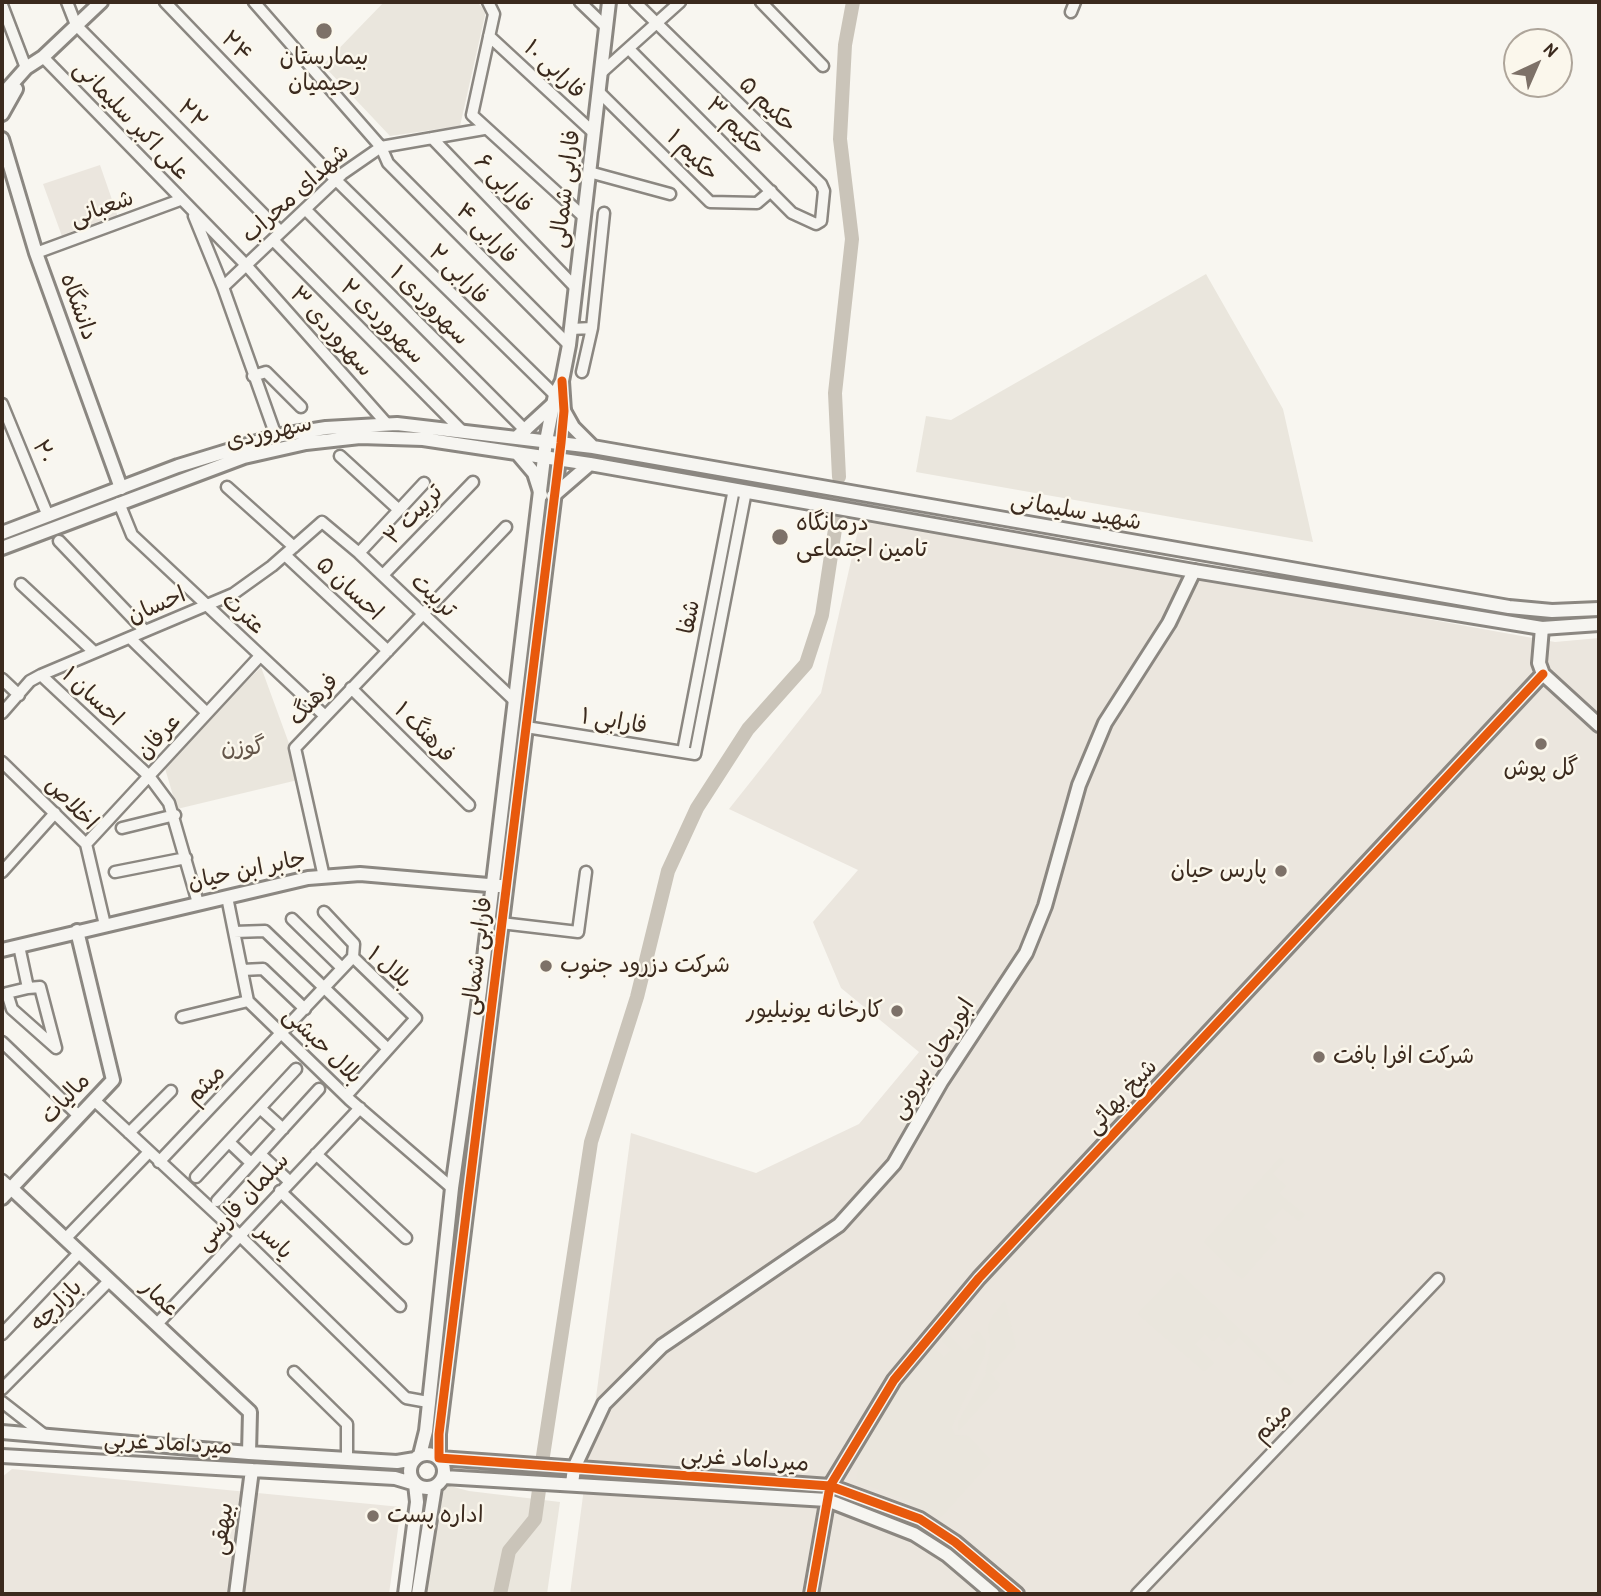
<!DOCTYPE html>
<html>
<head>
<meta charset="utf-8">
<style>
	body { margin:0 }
	#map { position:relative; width:1601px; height:1596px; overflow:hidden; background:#f8f6f0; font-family:"Patrick Hand",sans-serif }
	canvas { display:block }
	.frame { position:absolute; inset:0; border:4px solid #3b2a1e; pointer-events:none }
	.north { position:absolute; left:1503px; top:28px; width:70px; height:70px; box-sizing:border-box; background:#fbf7ec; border:2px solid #aea59a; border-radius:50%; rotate:44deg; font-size:19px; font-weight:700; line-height:28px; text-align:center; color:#3b2a1e }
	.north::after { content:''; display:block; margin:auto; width:24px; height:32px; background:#7d7168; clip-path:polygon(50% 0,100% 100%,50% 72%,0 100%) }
</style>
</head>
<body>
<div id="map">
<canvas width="1601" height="1596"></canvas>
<div class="frame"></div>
<div class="north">N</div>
</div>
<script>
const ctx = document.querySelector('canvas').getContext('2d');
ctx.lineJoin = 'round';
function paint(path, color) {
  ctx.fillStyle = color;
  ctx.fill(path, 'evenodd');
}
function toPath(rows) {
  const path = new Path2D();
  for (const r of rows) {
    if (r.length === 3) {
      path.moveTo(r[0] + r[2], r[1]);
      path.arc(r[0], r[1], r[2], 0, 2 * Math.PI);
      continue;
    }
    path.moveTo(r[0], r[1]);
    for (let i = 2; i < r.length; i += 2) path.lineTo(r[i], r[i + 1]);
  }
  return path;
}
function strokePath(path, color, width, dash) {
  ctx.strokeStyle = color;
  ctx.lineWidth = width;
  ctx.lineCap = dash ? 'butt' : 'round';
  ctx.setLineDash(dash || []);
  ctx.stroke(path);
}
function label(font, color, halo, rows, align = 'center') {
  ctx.font = font + ' "Patrick Hand","Playpen Sans Arabic",sans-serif';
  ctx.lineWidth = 5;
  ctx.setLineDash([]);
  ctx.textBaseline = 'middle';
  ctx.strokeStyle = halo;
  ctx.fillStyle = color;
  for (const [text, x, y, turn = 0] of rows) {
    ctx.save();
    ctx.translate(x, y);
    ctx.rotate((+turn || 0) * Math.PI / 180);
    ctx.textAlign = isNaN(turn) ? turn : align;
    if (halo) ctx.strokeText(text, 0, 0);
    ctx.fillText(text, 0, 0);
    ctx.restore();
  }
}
paint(toPath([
	[100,165,119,220,63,239,43,184],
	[861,517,1555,642,1599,638,1599,1594,570,1594,631,1133,756,1173,859,1124,919,1052,841,988,813,922,858,870,729,809,821,693],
	[12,1469,401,1507,389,1594,2,1594,2,1477]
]), '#ebe6de');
paint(toPath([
	[384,2,477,2,486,11,460,126,390,136,323,65],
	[1206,274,1283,409,1313,542,916,472,926,416,951,420],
	[261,667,302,779,177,809,164,765],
	[1281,1157,1285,1161,1272,1174,1286,1186,1278,1193,1305,1215,1299,1221,1283,1208,1264,1227,1277,1239,1242,1279,1204,1242],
	[1178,1272,1294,1381,1289,1385,1239,1337,1229,1346,1219,1336,1213,1341,1205,1334,1194,1344,1214,1363,1204,1371,1138,1314],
	[1005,1301,1016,1346,991,1374,1000,1385,958,1431,958,1422,985,1376,991,1344,988,1327,992,1317],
	[978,1331,986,1342,985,1354,951,1428,955,1435,968,1436,991,1461,940,1518,902,1498,856,1481,861,1451,870,1430,891,1393,914,1365,931,1346,944,1357,951,1350,942,1340,948,1334,966,1352,975,1342,971,1336],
	[446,1485,469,1491,560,1502,547,1594,424,1594,437,1495],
	[855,1499,912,1522,939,1537,1009,1594,1001,1594,953,1551,898,1521,853,1505]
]), '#eae6dd');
strokePath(toPath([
	[839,477,835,393,852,239,840,139,845,45,853,2],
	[543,1456,591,1142,637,997,668,871,697,808,748,729,806,664,822,615,837,516],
	[500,1594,509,1551,535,1519,539,1490]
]), '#cac4b9', 14);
const minor = toPath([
	[67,2,76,25,281,232],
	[165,2,336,180,555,395],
	[254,2,381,147,388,163,569,345],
	[488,2,494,14,472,115,584,217],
	[580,2,606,27],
	[761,2,823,66],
	[2,5,26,68],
	[1071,12,1075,2],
	[489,36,594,133],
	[629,49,792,213,816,224,821,221,824,191,821,184,635,2],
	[43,57,246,265,387,424],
	[602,72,680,2],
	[599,92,710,202,757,203,771,191],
	[432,138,576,288],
	[589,172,670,194],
	[305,209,526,431],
	[194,216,223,287,276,436],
	[273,240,463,432],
	[36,253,180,200],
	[223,287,342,174,381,147,484,129],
	[592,328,604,213],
	[571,329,592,328,582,372],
	[253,376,266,372,301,407],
	[2,404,48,516],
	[340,456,399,510],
	[227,487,294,547],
	[119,503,132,535,325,716],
	[59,541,145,631],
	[359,553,424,483],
	[285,555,388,651],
	[383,575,473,482],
	[21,584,93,651],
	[130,638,207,713],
	[41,675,149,776,169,803,198,903],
	[2,679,19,695],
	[351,688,469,805],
	[2,713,30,681,41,675,233,594,272,566,322,522,359,553,515,701],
	[526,727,695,754,746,491],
	[683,752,734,489],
	[2,762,86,844,105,925],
	[122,828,175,815],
	[86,844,260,656],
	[2,872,55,813],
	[115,872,186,858],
	[324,877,295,748,506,527],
	[227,897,248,1001,350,1100,452,1188],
	[324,912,354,944,353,957],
	[292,919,342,968],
	[501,923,578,932,586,872],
	[234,932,265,931,388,1049],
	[19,946,28,988,40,987,56,1048,12,1009,7,993,28,988],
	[242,970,263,969,305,1009],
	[182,1017,248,1001],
	[2,1042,79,1116],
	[95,1101,238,1234,406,1398,428,1402],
	[260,1108,283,1129],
	[129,1133,171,1091],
	[229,1142,251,1163],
	[260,1154,289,1181],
	[316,1154,406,1238],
	[159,1162,353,957,416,1018,346,1096],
	[196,1177,296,1069],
	[2,1180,11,1188],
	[280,1191,400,1306],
	[217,1201,319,1089],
	[65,1239,149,1152],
	[157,1324,360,1108],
	[2,1334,79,1253],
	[294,1372,347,1424,347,1459],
	[2,1389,110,1280],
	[2,1402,43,1434],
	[1137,1594,1438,1279]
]);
const tertiary = toPath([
	[2,95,26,68,43,57,101,2],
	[2,114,16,89],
	[2,139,36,253,121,488],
	[562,381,564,411,561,443,439,1434,439,1458,830,1486,920,1519,955,1542,1017,1594],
	[1542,628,1539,663,1543,674,1599,725],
	[2,950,308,878,360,874,500,886],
	[11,1188,250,1412,249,1453],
	[2,1198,113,1080,77,931],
	[2,1432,249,1453,397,1462,415,1459],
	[427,1471,17],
	[420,1455,426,1431,452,1188,480,991,546,441,555,395,562,381,569,345,609,2],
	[2,1456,395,1478,415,1484,417,1502,405,1594],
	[444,1477,827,1500,914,1534,947,1555,993,1594],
	[572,1484,574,1468,604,1404,662,1346,839,1225,894,1164,941,1082,1026,953,1045,906,1079,785,1105,723,1169,623,1194,571],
	[236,1594,252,1470],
	[418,1594,435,1487],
	[811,1594,830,1486,894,1380,979,1278,1543,674]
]);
const secondary = toPath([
	[564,411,573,427,593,447],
	[516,438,553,404],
	[517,453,534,473,541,495],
	[553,496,590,464],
	[2,533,178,466,276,436,326,428,397,424,593,447,1509,607,1552,611,1599,609],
	[2,548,244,457,306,443,360,437,423,439,590,464,1194,571,1542,628,1599,624]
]);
strokePath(minor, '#8b8781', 15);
strokePath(tertiary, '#8b8781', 18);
strokePath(secondary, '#8b8781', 18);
strokePath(minor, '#f6f5f1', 10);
strokePath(tertiary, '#f6f5f1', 12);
strokePath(secondary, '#f6f5f1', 12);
strokePath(toPath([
	[562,381,564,411,561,443,439,1434,439,1458,830,1486,920,1519,955,1542,1017,1594],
	[811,1594,830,1486,894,1380,979,1278,1543,674]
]), '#e8590c', 9);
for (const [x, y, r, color] of [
	[324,31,9,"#7d7168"],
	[780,537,9,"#7d7168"],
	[1541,744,7,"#7d7168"],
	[1281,871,7,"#7d7168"],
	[546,966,7,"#7d7168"],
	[897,1011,7,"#7d7168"],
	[1319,1057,7,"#7d7168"],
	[373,1516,7,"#7d7168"]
]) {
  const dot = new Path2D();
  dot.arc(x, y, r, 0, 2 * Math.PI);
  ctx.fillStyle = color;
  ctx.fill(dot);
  strokePath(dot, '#fbf7ec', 2.5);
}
label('23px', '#3b2a1e', '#fbf7ec', [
	["۲۴",236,47,46],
	["فارابی ۱۰",554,70,43],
	["حکیم ۵",767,105,44],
	["۲۲",192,115,45],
	["علی اکبر سلیمانی",131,121,46],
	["حکیم ۳",735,127,45],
	["حکیم ۱",692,156,45],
	["فارابی ۶",503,184,46],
	["فارابی شمالی",566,189,-83],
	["شهدای محراب",296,194,-42],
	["شعبانی",102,209,-20],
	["فارابی ۴",486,234,45],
	["فارابی ۲",458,275,45],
	["سهروردی ۱",429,306,45],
	["دانشگاه",78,307,70],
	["سهروردی ۲",382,322,45],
	["سهروردی ۳",331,332,48],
	["سهروردی",269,433,-13],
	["۲۰",43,452,67],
	["شهید سلیمانی",1076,512,10],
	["تربیت ۲",414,515,-46],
	["احسان ۵",349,589,43],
	["تربیت",433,596,43],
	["احسان",157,606,-23],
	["عترت",243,614,43],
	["شفا",690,617,-79],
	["احسان ۱",92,697,43],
	["فرهنگ",314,700,-47],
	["فارابی ۱",614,722,9],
	["فرهنگ ۱",424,733,45],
	["عرفان",159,737,-47],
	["اخلاص",71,804,46],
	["جابر ابن حیان",247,871,-12],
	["فارابی شمالی",478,956,-83],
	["بلال ۱",389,968,41],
	["بلال حبشی",322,1046,44],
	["ابوریحان بیرونی",933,1059,-58],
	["میثم",206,1085,-46],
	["شیخ بهائی",1122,1097,-47],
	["مالیات",66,1099,-47],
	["سلمان فارسی",243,1202,-47],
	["یاسر",274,1242,44],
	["عمار",160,1299,43],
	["بازارچه",57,1306,-45],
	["میثم",1273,1423,-46],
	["میرداماد غربی",168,1444,3],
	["میرداماد غربی",745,1460,4],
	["بیهقی",223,1529,-82]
]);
label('23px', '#3b2a1e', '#fbf7ec', [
	["بیمارستان",324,58,"center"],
	["رحیمیان",324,84,"center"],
	["درمانگاه",796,524],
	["تامین اجتماعی",796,550],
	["گل پوش",1541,769,"center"],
	["پارس حیان",1267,871,"right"],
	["شرکت دزرود جنوب",560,966],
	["کارخانه یونیلیور",883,1011,"right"],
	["شرکت افرا بافت",1333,1057],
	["اداره پست",387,1516]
], 'left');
label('23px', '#64564a', '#fbf7ec', [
	["گوزن",243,748]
]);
</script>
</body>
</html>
